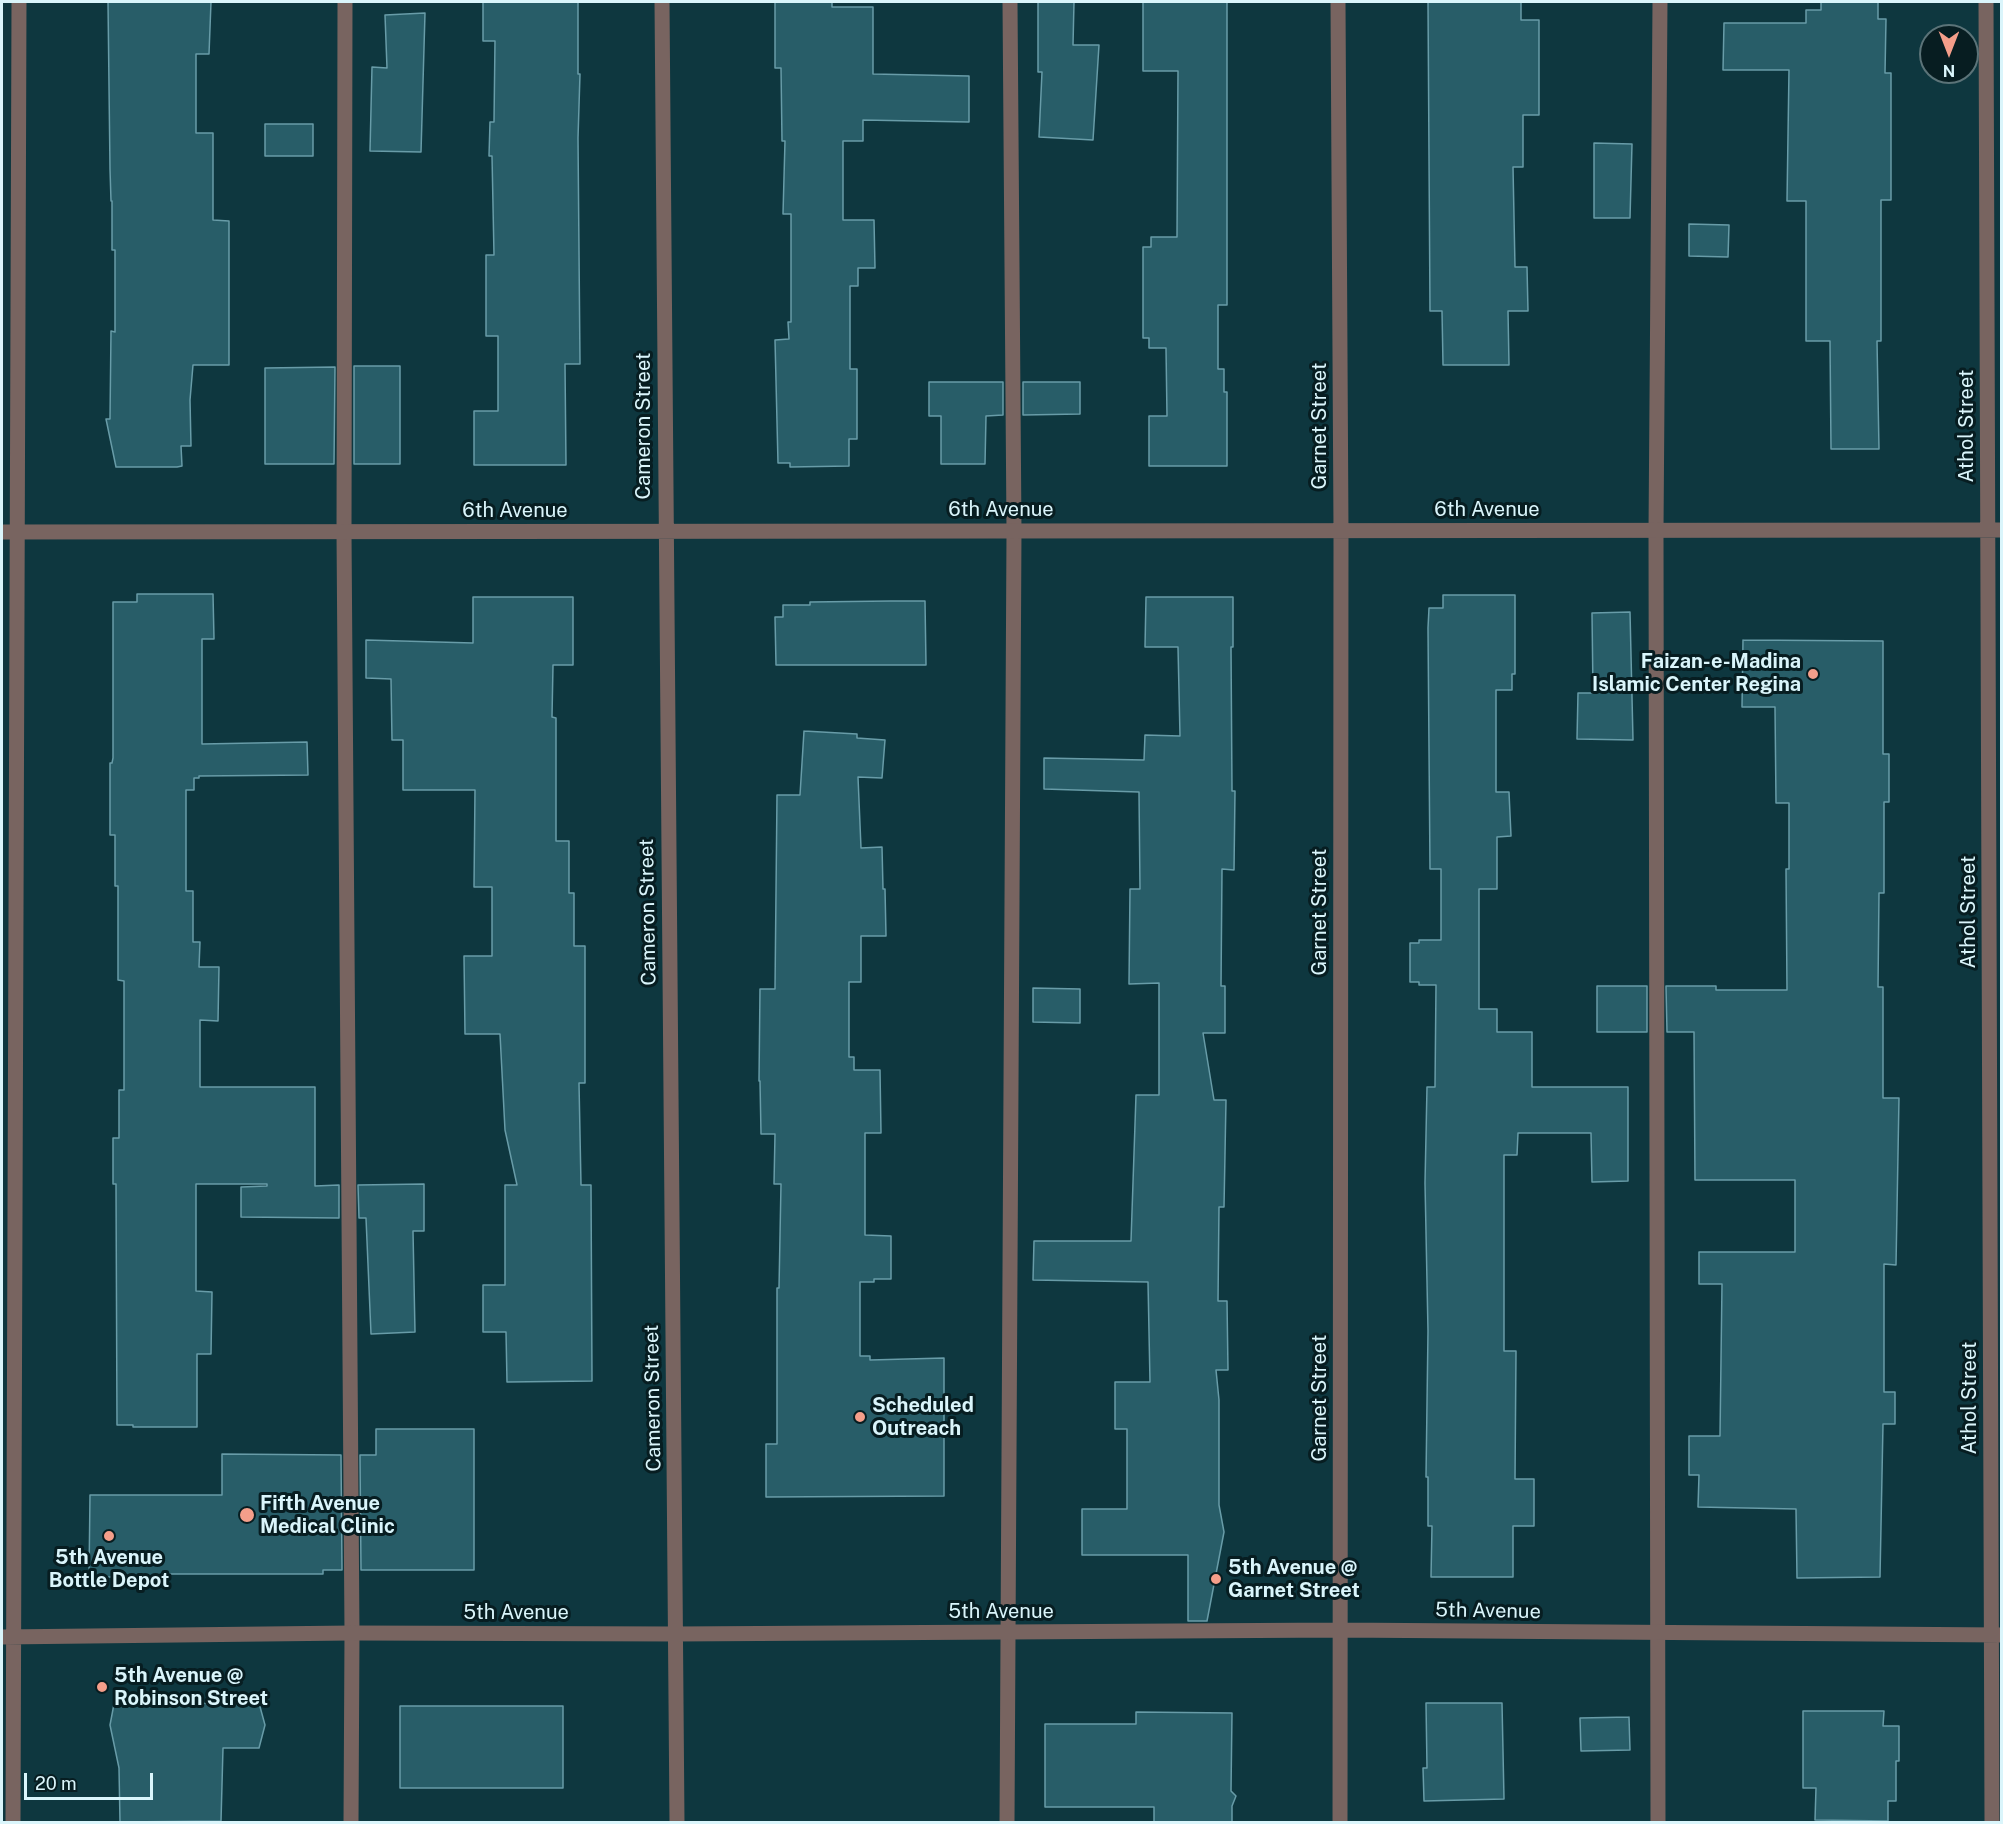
<!DOCTYPE html>
<html>
<head>
<meta charset="utf-8">
<style>
	body { margin:0 }
	#map { position:relative; width:2003px; height:1824px; overflow:hidden; background:#0e373f; font-family:"Public Sans",sans-serif }
	canvas { display:block }
	.frame { position:absolute; inset:0; border:3px solid #daf5fb; pointer-events:none }
	.north { position:absolute; left:1919px; top:24px; width:60px; height:60px; box-sizing:border-box; background:#071d21; border:2px solid #5b7378; border-radius:50%; rotate:180deg; font-size:16px; font-weight:700; line-height:24px; text-align:center; color:#daf5fb }
	.north::after { content:''; display:block; margin:auto; width:21px; height:27px; background:#f49e8a; clip-path:polygon(50% 0,100% 100%,50% 72%,0 100%) }
	.scale { position:absolute; left:24px; top:1773px; width:129px; height:27px; box-sizing:border-box; border:3px solid #daf5fb; border-top:0; padding-left:8px; font-size:18px; line-height:21px; white-space:nowrap; color:#daf5fb; -webkit-text-stroke:4px #071d21; paint-order:stroke }
</style>
</head>
<body>
<div id="map">
<canvas width="2003" height="1824"></canvas>
<div class="frame"></div>
<div class="north">N</div>
<div class="scale">20 m</div>
</div>
<script>
const ctx = document.querySelector('canvas').getContext('2d');
ctx.lineJoin = 'round';
function paint(path, color) {
  ctx.fillStyle = color;
  ctx.fill(path, 'evenodd');
}
function toPath(rows) {
  const path = new Path2D();
  for (const r of rows) {
    path.moveTo(r[0], r[1]);
    for (let i = 2; i < r.length; i += 2) path.lineTo(r[i], r[i + 1]);
  }
  return path;
}
function strokePath(path, color, width, dash) {
  ctx.strokeStyle = color;
  ctx.lineWidth = width;
  ctx.lineCap = dash ? 'butt' : 'round';
  ctx.setLineDash(dash || []);
  ctx.stroke(path);
}
function label(font, color, halo, rows, align = 'center') {
  ctx.font = font + ' "Public Sans",sans-serif';
  ctx.lineWidth = 6;
  ctx.setLineDash([]);
  ctx.textBaseline = 'middle';
  ctx.strokeStyle = halo;
  ctx.fillStyle = color;
  for (const [text, x, y, turn = 0] of rows) {
    ctx.save();
    ctx.translate(x, y);
    ctx.rotate((+turn || 0) * Math.PI / 180);
    ctx.textAlign = isNaN(turn) ? turn : align;
    if (halo) ctx.strokeText(text, 0, 0);
    ctx.fillText(text, 0, 0);
    ctx.restore();
  }
}
const building = toPath([
	[108,2,211,2,209,54,196,54,196,133,213,133,213,220,229,221,229,365,193,365,190,400,191,446,181,446,182,466,177,467,116,467,106,419,110,419,111,331,115,332,115,250,112,250,112,201,111,201,110,169,108,2],
	[483,2,578,2,578,74,580,74,578,138,580,364,565,364,566,465,474,465,474,411,498,411,498,336,486,336,486,255,494,255,492,156,489,156,490,122,494,122,495,41,483,41,483,2],
	[775,2,832,2,832,7,873,7,873,74,969,76,969,122,863,120,863,141,843,141,843,220,874,220,875,268,858,268,858,286,850,286,850,369,857,369,857,439,849,439,849,466,790,467,790,463,778,463,775,340,789,339,788,322,791,322,791,214,783,214,785,141,782,141,781,68,775,68,775,2],
	[1038,2,1074,2,1073,45,1099,45,1093,140,1039,137,1042,72,1038,72,1038,2],
	[1143,2,1227,2,1227,305,1218,305,1218,369,1224,369,1224,392,1227,392,1227,466,1149,466,1149,416,1167,416,1166,348,1149,348,1149,338,1143,338,1143,247,1151,247,1151,237,1177,237,1178,71,1143,71,1143,2],
	[1428,2,1521,2,1521,20,1539,20,1539,115,1523,115,1523,167,1513,167,1515,267,1527,267,1528,311,1508,311,1509,365,1443,365,1442,311,1430,311,1428,2],
	[1821,2,1878,2,1878,19,1886,19,1885,73,1891,73,1891,200,1881,200,1881,341,1877,341,1879,449,1831,449,1830,341,1806,341,1806,201,1787,201,1789,70,1723,70,1724,23,1806,23,1806,10,1821,10,1821,2],
	[425,13,421,152,370,151,372,67,387,68,385,15,425,13],
	[265,124,313,124,313,156,265,156,265,124],
	[1594,143,1632,144,1630,218,1594,218,1594,143],
	[1689,224,1729,225,1728,257,1689,256,1689,224],
	[354,366,400,366,400,464,354,464,354,366],
	[335,367,334,464,265,464,265,368,335,367],
	[929,382,1003,382,1003,415,986,416,985,464,941,464,941,416,929,416,929,382],
	[1023,382,1080,382,1080,414,1023,415,1023,382],
	[137,594,213,594,214,639,202,639,202,744,307,742,308,775,199,776,199,778,194,778,194,790,186,790,186,891,193,891,193,942,200,942,199,967,219,967,218,1021,200,1020,200,1087,315,1087,315,1186,339,1185,339,1218,241,1217,241,1187,267,1186,267,1184,196,1184,196,1291,212,1292,211,1354,197,1354,197,1427,133,1427,133,1425,117,1425,116,1184,113,1184,113,1138,119,1138,119,1090,124,1090,124,981,118,980,118,886,115,886,115,835,110,835,110,763,112,763,113,758,113,602,137,602,137,594],
	[1443,595,1515,595,1515,674,1512,674,1512,690,1496,690,1496,792,1509,792,1511,836,1497,837,1497,889,1479,889,1479,1009,1497,1009,1497,1032,1532,1032,1532,1087,1628,1087,1628,1181,1592,1182,1591,1133,1518,1133,1517,1155,1504,1155,1504,1351,1516,1351,1515,1479,1534,1479,1534,1526,1513,1526,1513,1577,1431,1577,1432,1526,1428,1526,1428,1477,1426,1477,1428,1331,1425,1183,1427,1087,1435,1087,1436,985,1419,985,1419,982,1410,982,1410,943,1419,943,1419,940,1441,940,1441,869,1430,869,1428,628,1429,608,1443,608,1443,595],
	[473,597,573,597,573,665,553,665,552,717,556,718,556,841,569,841,569,893,574,893,574,946,585,946,585,1083,579,1083,581,1185,591,1185,592,1381,507,1382,506,1332,483,1332,483,1285,505,1285,505,1185,517,1185,505,1130,500,1034,465,1034,464,956,492,956,492,887,474,887,475,790,403,790,403,740,392,740,391,679,366,678,366,640,473,643,473,597],
	[1146,597,1233,597,1233,647,1231,647,1232,791,1235,791,1234,870,1222,869,1221,986,1225,986,1225,1033,1203,1033,1214,1100,1226,1100,1224,1207,1219,1207,1218,1301,1227,1301,1228,1370,1216,1370,1219,1400,1219,1505,1224,1532,1207,1621,1188,1621,1188,1555,1082,1555,1082,1509,1127,1509,1127,1429,1115,1429,1115,1382,1150,1382,1148,1282,1033,1280,1034,1241,1131,1241,1136,1095,1159,1095,1159,983,1129,984,1130,889,1140,889,1139,792,1044,789,1044,758,1144,760,1145,735,1180,736,1178,647,1145,647,1146,597],
	[891,601,925,601,926,665,776,665,775,617,783,617,783,605,810,605,810,602,891,601],
	[1630,612,1633,740,1577,739,1578,693,1593,693,1592,613,1630,612],
	[1743,640,1883,641,1883,754,1889,754,1889,802,1884,802,1884,893,1879,893,1878,987,1883,987,1883,1098,1899,1098,1896,1265,1884,1264,1884,1392,1895,1392,1895,1424,1883,1424,1880,1577,1797,1578,1796,1509,1698,1507,1699,1475,1689,1475,1689,1436,1720,1436,1722,1284,1699,1284,1699,1252,1795,1252,1795,1180,1695,1180,1694,1032,1667,1032,1666,986,1716,986,1716,990,1787,990,1786,869,1789,869,1789,803,1776,803,1775,707,1742,707,1743,640],
	[804,731,857,734,857,738,885,740,882,778,858,777,861,848,882,847,883,889,885,889,886,936,861,936,861,982,849,982,849,1057,854,1057,854,1070,880,1070,881,1133,865,1133,865,1235,891,1236,891,1279,874,1279,874,1282,860,1282,860,1356,870,1356,870,1360,944,1358,944,1496,766,1497,766,1444,777,1444,777,1288,779,1288,781,1184,774,1184,775,1134,761,1134,760,1081,759,1081,760,989,775,989,777,795,800,795,804,731],
	[1597,986,1647,986,1647,1032,1597,1032,1597,986],
	[1033,988,1080,989,1080,1023,1033,1022,1033,988],
	[424,1184,424,1231,413,1231,415,1332,371,1334,366,1218,359,1218,358,1185,424,1184],
	[376,1429,474,1429,474,1570,361,1570,360,1455,376,1455,376,1429],
	[222,1454,341,1455,342,1570,323,1570,323,1574,166,1574,166,1577,89,1577,90,1495,222,1495,222,1454],
	[259,1703,265,1725,259,1748,223,1748,221,1821,120,1822,119,1768,110,1725,114,1704,259,1703],
	[1426,1703,1502,1703,1504,1799,1424,1801,1423,1768,1427,1768,1426,1703],
	[400,1706,563,1706,563,1788,400,1788,400,1706],
	[1803,1711,1884,1711,1883,1726,1899,1726,1899,1761,1896,1761,1896,1801,1888,1801,1888,1821,1815,1820,1816,1788,1803,1788,1803,1711],
	[1136,1712,1232,1713,1231,1791,1236,1796,1232,1806,1232,1822,1154,1822,1154,1807,1045,1807,1045,1724,1136,1724,1136,1712],
	[1629,1717,1630,1750,1581,1751,1580,1718,1629,1717]
]);
paint(building, '#285d68');
strokePath(building, '#689ca8', 1.5);
strokePath(toPath([
	[345,2,344,532,352,1633,351,1822],
	[1007,1822,1014,531,1010,2],
	[1658,1822,1656,530,1660,2]
]), '#786460', 15);
strokePath(toPath([
	[662,2,677,1822],
	[1338,2,1341,531,1340,1822],
	[1986,2,1992,1822],
	[2,532,2002,530],
	[2,1637,352,1633,676,1634,1340,1630,2002,1635],
	[13,1822,19,2]
]), '#786460', 15);
for (const [x, y, r, color] of [
	[1813,674,6,"#f49e8a"],
	[860,1417,6,"#f49e8a"],
	[247,1515,8,"#f49e8a"],
	[109,1536,6,"#f49e8a"],
	[1216,1579,6,"#f49e8a"],
	[102,1687,6,"#f49e8a"]
]) {
  const dot = new Path2D();
  dot.arc(x, y, r, 0, 2 * Math.PI);
  ctx.fillStyle = color;
  ctx.fill(dot);
  strokePath(dot, '#071d21', 2);
}
label('20px', '#daf5fb', '#071d21', [
	["Cameron Street",644,426,-90],
	["Garnet Street",1320,426,-90],
	["Athol Street",1967,426,-90],
	["6th Avenue",1001,510],
	["6th Avenue",1487,510],
	["6th Avenue",515,511],
	["Cameron Street",648,912,-91],
	["Garnet Street",1320,912,-90],
	["Athol Street",1969,912,-90],
	["Cameron Street",653,1398,-91],
	["Garnet Street",1320,1398,-90],
	["Athol Street",1970,1398,-90],
	["5th Avenue",1488,1611,1],
	["5th Avenue",1001,1612],
	["5th Avenue",516,1613]
]);
label('bold 20px', '#daf5fb', '#071d21', [
	["Faizan-e-Madina",1801,662,"right"],
	["Islamic Center Regina",1801,685,"right"],
	["Scheduled",872,1406],
	["Outreach",872,1429],
	["Fifth Avenue",260,1504],
	["Medical Clinic",260,1527],
	["5th Avenue",109,1558,"center"],
	["Bottle Depot",109,1581,"center"],
	["5th Avenue @",1228,1568],
	["Garnet Street",1228,1591],
	["5th Avenue @",114,1676],
	["Robinson Street",114,1699]
], 'left');
</script>
</body>
</html>
